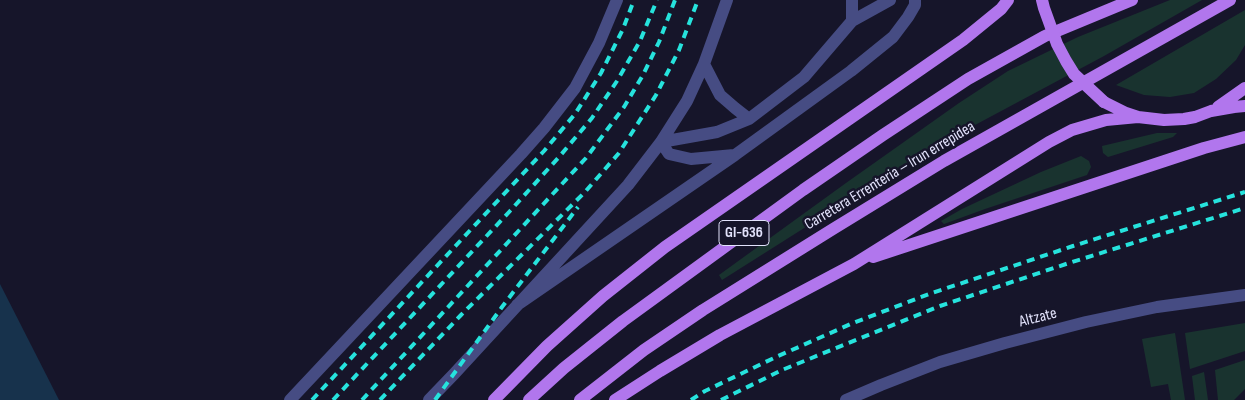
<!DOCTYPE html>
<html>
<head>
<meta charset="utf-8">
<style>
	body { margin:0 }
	canvas { display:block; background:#16152a }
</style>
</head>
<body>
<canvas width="1245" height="400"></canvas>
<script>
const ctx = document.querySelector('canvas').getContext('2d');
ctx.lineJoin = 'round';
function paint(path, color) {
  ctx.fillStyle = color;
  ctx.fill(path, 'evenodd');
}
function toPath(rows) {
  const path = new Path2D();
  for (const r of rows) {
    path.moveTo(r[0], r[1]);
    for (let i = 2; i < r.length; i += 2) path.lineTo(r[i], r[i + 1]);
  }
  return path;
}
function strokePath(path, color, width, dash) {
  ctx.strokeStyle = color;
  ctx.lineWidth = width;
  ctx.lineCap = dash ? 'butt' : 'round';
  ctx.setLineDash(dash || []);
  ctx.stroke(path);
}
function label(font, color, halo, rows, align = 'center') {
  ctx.font = font + ' "Sofia Sans Condensed",sans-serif';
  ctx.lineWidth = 5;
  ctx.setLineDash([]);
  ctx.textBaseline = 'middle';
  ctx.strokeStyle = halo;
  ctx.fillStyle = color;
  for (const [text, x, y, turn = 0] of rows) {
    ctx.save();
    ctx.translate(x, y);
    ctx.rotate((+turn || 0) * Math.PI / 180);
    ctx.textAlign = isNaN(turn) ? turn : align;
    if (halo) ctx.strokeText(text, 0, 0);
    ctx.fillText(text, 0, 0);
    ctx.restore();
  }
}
paint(toPath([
	[1170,0,1202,0,1104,56,975,125,869,187,722,280,719,275,846,183,959,103,1008,71,1078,37],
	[1245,10,1245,45,1236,60,1216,79,1194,93,1170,97,1144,95,1116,85],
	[1157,133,1177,133,1173,137,1108,157,1103,153,1102,146],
	[1081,156,1089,161,1091,167,1087,175,985,209,944,224,941,221,962,209,1041,172],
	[1245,323,1245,351,1190,369,1185,333],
	[1175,333,1185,400,1171,400,1168,384,1151,387,1142,339],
	[1245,360,1245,389,1234,400,1218,400,1215,370],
	[1204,372,1208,400,1195,400,1192,376]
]), '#19332f');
paint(toPath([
	[0,284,59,400,0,400]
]), '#17324c');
strokePath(toPath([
	[852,21,890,0],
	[704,64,720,95,735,108,749,119],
	[734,155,691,159,669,154,661,142,717,132,749,119,804,77,852,21,852,0],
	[517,305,735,155,851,71,893,37,908,17,915,5,915,0],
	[290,400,521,154,544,128,575,88,599,43,617,0],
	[429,400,454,374,628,185,661,142,687,101,704,64,727,0],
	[846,400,881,385,940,362,1005,343,1086,322,1157,307,1245,295]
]), '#464c83', 12);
strokePath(toPath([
	[1104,102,1126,113,1138,117,1164,120,1184,119,1195,117,1211,111,1234,107,1245,106],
	[1218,107,1245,88],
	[873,257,1204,148,1245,137],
	[494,400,547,346,603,296,665,247,963,40,1001,9,1008,0],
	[529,400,564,368,623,321,803,190,883,135,968,79,1045,36,1132,0],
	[580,400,644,350,703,310,833,229,944,161,1230,0],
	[615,400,660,371,720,335,854,264,1049,142,1072,130,1106,120,1138,117]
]), '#b176ed', 12);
strokePath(toPath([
	[312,400,544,151,575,114,601,73,623,29,634,0],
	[333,400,510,211,559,157,592,118,617,81,640,41,657,0],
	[362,400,586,158,624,107,643,75,659,42,675,0],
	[380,400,461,315,585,192,619,153,656,95,679,50,698,0],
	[435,400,502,307,578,207],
	[691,400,705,391,776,357,853,323,929,294,1073,246,1245,192],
	[721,400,782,370,940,306,1069,263,1245,208]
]), '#26e3dd', 4, [8, 6]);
strokePath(toPath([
	[1042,0,1044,8,1057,44,1066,61,1074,74,1104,102]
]), '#b176ed', 12);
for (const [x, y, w] of [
	[744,233,50]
]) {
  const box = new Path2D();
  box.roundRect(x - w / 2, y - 12.5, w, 25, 4);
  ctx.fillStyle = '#16152a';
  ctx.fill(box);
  strokePath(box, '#e2e2fb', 1);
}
label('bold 15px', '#e2e2fb', null, [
	["GI-636",744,233]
]);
label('16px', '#e2e2fb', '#16152a', [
	["Carretera Errenteria – Irun errepidea",890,176,-31],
	["Altzate",1038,318,-14]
]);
</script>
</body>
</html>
